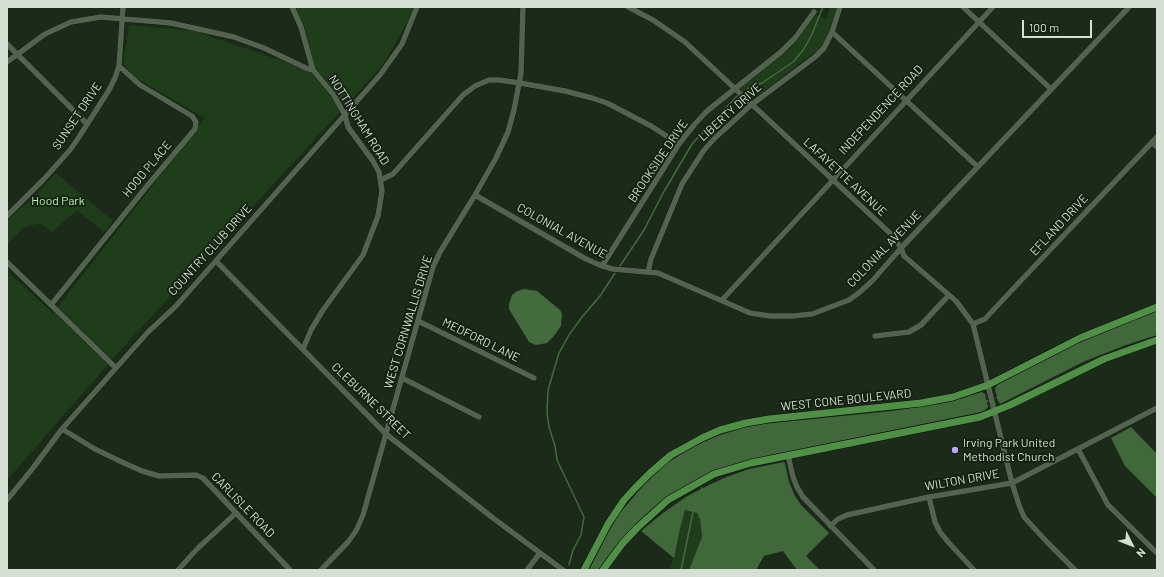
<!DOCTYPE html>
<html>
<head>
<meta charset="utf-8">
<style>
	body { margin:0 }
	#map { position:relative; width:1164px; height:577px; overflow:hidden; background:#1c2a1a; font-family:Barlow,sans-serif }
	canvas { display:block }
	.frame { position:absolute; inset:0; border:8px solid #d6dfd4; pointer-events:none }
	.north { position:absolute; left:1112px; top:525px; width:40px; height:40px; -webkit-text-stroke:3px #132011; paint-order:stroke; rotate:132deg; font-size:11px; font-weight:700; line-height:16px; text-align:center; color:#d6dfd4 }
	.north::after { content:''; display:block; margin:auto; width:14px; height:18px; background:#d6dfd4; clip-path:polygon(50% 0,100% 100%,50% 72%,0 100%) }
	.scale { position:absolute; left:1022px; top:20px; width:70px; height:18px; box-sizing:border-box; border:2px solid #d6dfd4; border-top:0; padding-left:5px; font-size:12px; line-height:14px; white-space:nowrap; color:#d6dfd4; -webkit-text-stroke:3px #132011; paint-order:stroke }
</style>
</head>
<body>
<div id="map">
<canvas width="1164" height="577"></canvas>
<div class="frame"></div>
<div class="north">N</div>
<div class="scale">100 m</div>
</div>
<script>
const ctx = document.querySelector('canvas').getContext('2d');
ctx.lineJoin = 'round';
function paint(path, color) {
  ctx.fillStyle = color;
  ctx.fill(path, 'evenodd');
}
function toPath(rows) {
  const path = new Path2D();
  for (const r of rows) {
    path.moveTo(r[0], r[1]);
    for (let i = 2; i < r.length; i += 2) path.lineTo(r[i], r[i + 1]);
  }
  return path;
}
function strokePath(path, color, width, dash) {
  ctx.strokeStyle = color;
  ctx.lineWidth = width;
  ctx.lineCap = dash ? 'butt' : 'round';
  ctx.setLineDash(dash || []);
  ctx.stroke(path);
}
function label(font, color, halo, rows, align = 'center') {
  ctx.font = font + ' Barlow,sans-serif';
  ctx.lineWidth = 3.5;
  ctx.setLineDash([]);
  ctx.textBaseline = 'middle';
  ctx.strokeStyle = halo;
  ctx.fillStyle = color;
  for (const [text, x, y, turn = 0] of rows) {
    ctx.save();
    ctx.translate(x, y);
    ctx.rotate((+turn || 0) * Math.PI / 180);
    ctx.textAlign = isNaN(turn) ? turn : align;
    if (halo) ctx.strokeText(text, 0, 0);
    ctx.fillText(text, 0, 0);
    ctx.restore();
  }
}
paint(toPath([
	[295,7,414,7,414,10,383,65,119,352,7,480,7,271,53,313,205,118,134,77,123,63,129,25,195,31,309,70,310,50],
	[830,7,839,7,826,41,819,49,752,100,740,89,789,49,816,14,826,19],
	[56,173,113,221,104,232,77,210,52,232,40,223,23,228,7,244,7,221,33,198],
	[685,510,697,513,700,519,702,537,689,570,670,570]
]), '#1f3d1a');
paint(toPath([
	[1157,311,1157,335,1126,345,1085,361,1000,404,998,401,995,389,997,385,1074,345,1099,334],
	[982,392,985,394,988,407,985,410,981,412,756,458,725,467,700,478,674,493,654,507,635,525,617,544,598,570,589,570,609,531,620,513,642,487,664,465,693,447,717,436,743,428,763,424,892,411,950,402],
	[1131,427,1157,454,1157,498,1125,466,1111,438],
	[784,462,785,464,789,482,795,496,801,505,829,533,806,556,820,570,797,570,783,551,764,556,756,570,689,570,702,537,700,519,697,513,685,510,680,529,674,558,641,531,663,513,686,497,707,486,724,478,749,469]
]), '#41683b');
paint(toPath([
	[524,289,537,291,560,310,562,314,561,326,553,337,547,343,536,345,529,342,509,309,509,304,512,295,517,291]
]), '#446b3e');
strokePath(toPath([
	[744,92,750,87,762,83,793,62,804,49,812,34,823,7],
	[620,266,644,230,662,195,692,144,737,96],
	[997,398,1098,341,1157,318],
	[706,473,706,468,708,463,718,450,722,445,744,437,770,432,926,416,988,401],
	[569,565,573,550,581,535,584,517,557,460,555,446,549,427,547,412,548,390,559,353,569,335,582,317,600,296,615,273],
	[681,570,693,512,702,488]
]), '#446b3e', 1.5);
const minor = toPath([
	[292,7,301,27,313,70,333,94,345,115,348,127,373,161,379,172,382,191,378,216,363,255,323,310,311,330,303,349],
	[628,7,653,20,685,42,892,235,901,248,904,256,956,301,973,324,1012,483,1019,505,1024,517,1047,542,1075,570],
	[963,7,1051,89],
	[832,32,978,167],
	[7,44,87,124],
	[7,62,45,34,71,22,101,17,171,23,234,37,264,48,306,68,313,70],
	[1152,142,1157,147],
	[381,180,393,174,463,95,475,86,489,80,499,80,520,83,565,91,592,98,607,103,651,126,679,144],
	[475,195,586,259,602,266,613,269,658,273,750,313,770,316,793,316,812,314,849,300,860,292,873,280,901,248,1129,7],
	[7,216,44,179,70,150,79,137,109,90,115,78,119,66,123,7],
	[216,261,386,434,493,518,563,570],
	[7,262,116,368],
	[602,266,679,144,694,125,707,111,781,52,795,38,814,12],
	[648,272,651,259,682,184,704,150,715,138,751,105,815,57,824,48,832,32,840,7],
	[722,300,993,7],
	[51,305,147,186,195,129,196,122,192,116,140,85,119,66],
	[418,321,534,378],
	[973,324,985,319,1012,290,1157,137],
	[875,336,909,332,921,325,949,295],
	[402,378,479,417],
	[62,429,95,449,124,463,142,471,159,476,196,475,203,478,290,570],
	[1078,449,1108,505,1157,553],
	[788,455,793,477,797,487,803,497,874,570],
	[929,497,935,522,940,532,949,543,974,570],
	[7,500,33,468,62,429,116,368,148,332,176,306,380,75,402,44,417,7],
	[830,526,838,519,847,515,929,497,1012,483,1157,408],
	[178,570,197,549,236,513],
	[321,570,348,542,356,531,363,515,433,267,440,252,475,195,496,158,508,132,514,110,521,73,523,7],
	[527,570,540,553]
]);
const major = toPath([
	[584,570,608,524,624,500,635,488,650,473,671,455,702,438,720,430,746,423,769,419,921,403,953,397,988,385,1080,338,1157,307],
	[603,570,622,544,637,528,668,500,714,474,751,463,980,417,1010,405,1104,359,1157,340]
]);
strokePath(minor, '#061205', 6);
strokePath(major, '#061205', 8);
strokePath(minor, '#536350', 5.5);
strokePath(major, '#518e47', 7);
for (const [x, y, r, color] of [
	[955,450,4,"#b7abf7"]
]) {
  const dot = new Path2D();
  dot.arc(x, y, r, 0, 2 * Math.PI);
  ctx.fillStyle = color;
  ctx.fill(dot);
  strokePath(dot, '#132011', 1.5);
}
label('12px', '#d6dfd4', '#132011', [
	["INDEPENDENCE ROAD",881,110,-47],
	["LIBERTY DRIVE",730,112,-42],
	["SUNSET DRIVE",77,116,-56],
	["NOTTINGHAM ROAD",359,120,58],
	["BROOKSIDE DRIVE",658,161,-56],
	["HOOD PLACE",147,169,-50],
	["LAFAYETTE AVENUE",845,177,43],
	["EFLAND DRIVE",1059,225,-47],
	["COLONIAL AVENUE",562,231,29],
	["COLONIAL AVENUE",884,249,-46],
	["COUNTRY CLUB DRIVE",210,250,-48],
	["WEST CORNWALLIS DRIVE",408,322,-73],
	["MEDFORD LANE",481,340,26],
	["WEST CONE BOULEVARD",846,400,-6],
	["CLEBURNE STREET",371,401,44],
	["WILTON DRIVE",962,480,-10],
	["CARLISLE ROAD",243,505,46]
]);
label('12px', '#baf7b0', '#132011', [
	["Hood Park",58,201]
]);
label('12px', '#d6dfd4', '#132011', [
	["Irving Park United",963,443],
	["Methodist Church",963,457]
], 'left');
</script>
</body>
</html>
